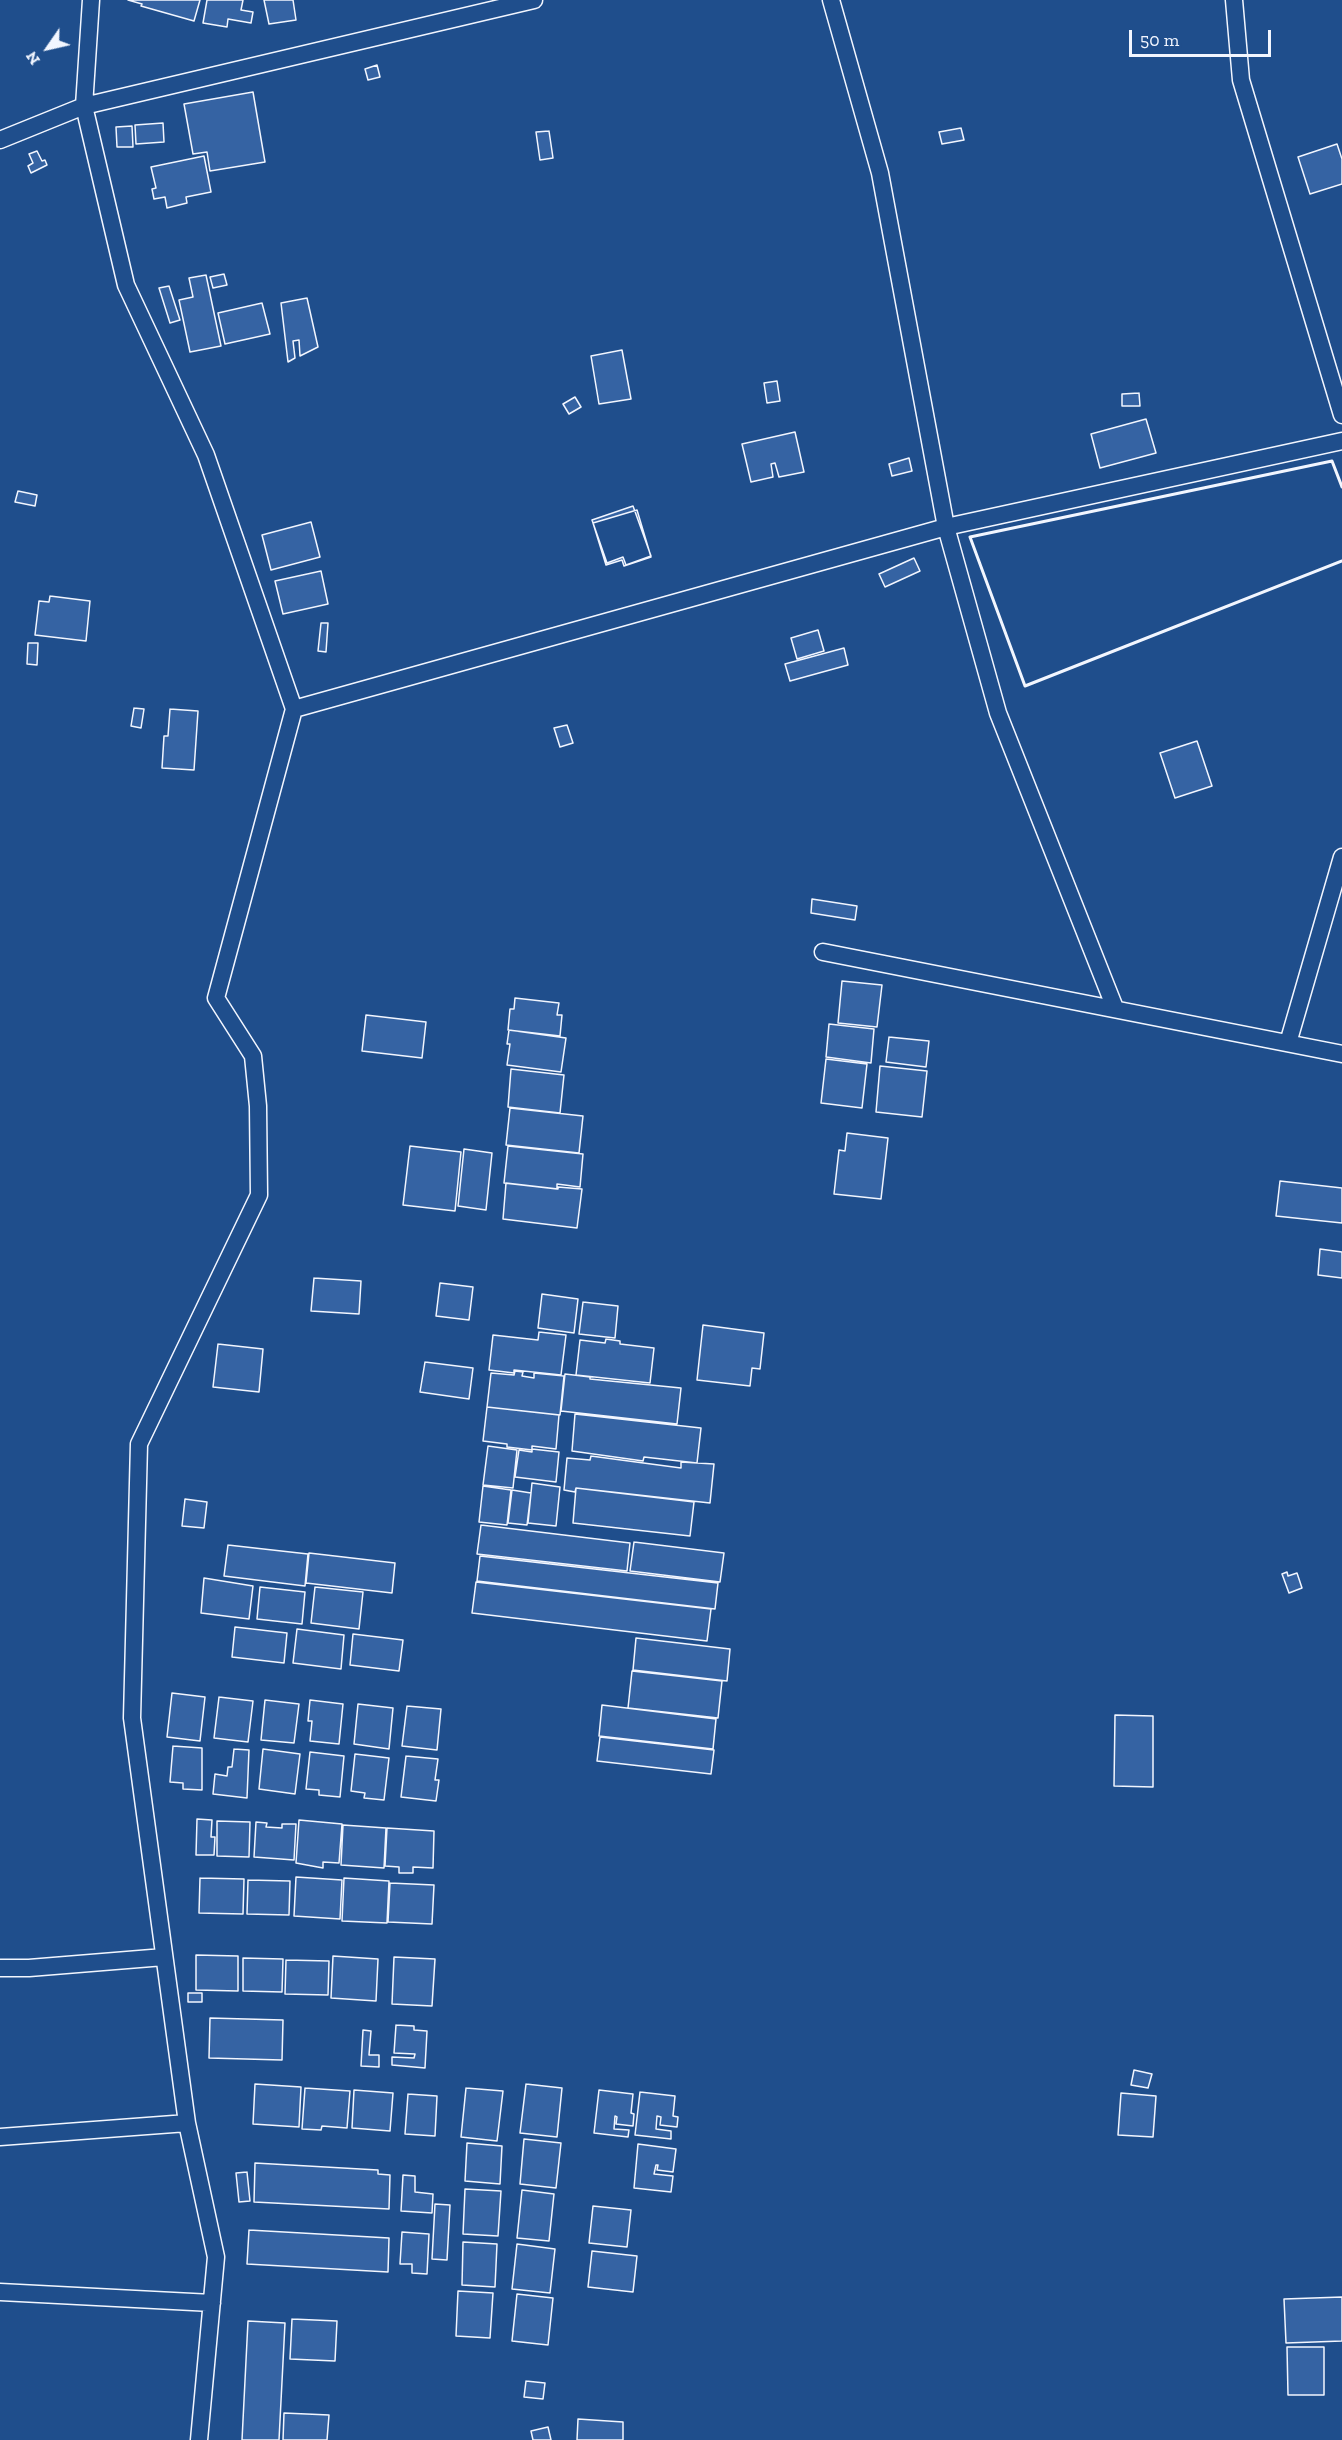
<!DOCTYPE html>
<html>
<head>
<meta charset="utf-8">
<style>
	body { margin:0 }
	#map { position:relative; width:1342px; height:2440px; overflow:hidden; background:#1f4e8c; font-family:"Zilla Slab",serif }
	canvas { display:block }
	.north { position:absolute; left:18px; top:18px; width:60px; height:60px; -webkit-text-stroke:4px #1f4e8c; paint-order:stroke; rotate:236deg; font-size:16px; font-weight:700; line-height:24px; text-align:center; color:#f2f6ff }
	.north::after { content:''; display:block; margin:auto; width:21px; height:27px; background:#f2f6ff; clip-path:polygon(50% 0,100% 100%,50% 72%,0 100%) }
	.scale { position:absolute; left:1129px; top:30px; width:142px; height:27px; box-sizing:border-box; border:3px solid #f2f6ff; border-top:0; padding-left:8px; font-size:18px; line-height:21px; white-space:nowrap; color:#f2f6ff; -webkit-text-stroke:4px #1f4e8c; paint-order:stroke }
</style>
</head>
<body>
<div id="map">
<canvas width="1342" height="2440"></canvas>
<div class="north">N</div>
<div class="scale">50 m</div>
</div>
<script>
const ctx = document.querySelector('canvas').getContext('2d');
ctx.lineJoin = 'round';
function paint(path, color) {
  ctx.fillStyle = color;
  ctx.fill(path, 'evenodd');
}
function toPath(rows) {
  const path = new Path2D();
  for (const r of rows) {
    path.moveTo(r[0], r[1]);
    for (let i = 2; i < r.length; i += 2) path.lineTo(r[i], r[i + 1]);
  }
  return path;
}
function strokePath(path, color, width, dash) {
  ctx.strokeStyle = color;
  ctx.lineWidth = width;
  ctx.lineCap = dash ? 'butt' : 'round';
  ctx.setLineDash(dash || []);
  ctx.stroke(path);
}
const building = toPath([
	[128,0,200,0,194,21,141,6,142,4,128,0],
	[207,0,243,0,241,10,253,12,251,23,228,19,227,27,203,23,207,0],
	[264,0,293,0,296,20,269,24,264,0],
	[377,65,380,77,368,80,365,69,377,65],
	[253,92,265,162,210,171,207,152,193,154,184,104,253,92],
	[163,123,164,142,136,144,135,125,163,123],
	[132,126,133,147,117,147,116,127,132,126],
	[961,128,964,140,942,144,939,132,961,128],
	[549,131,553,158,540,160,536,132,549,131],
	[1337,144,1342,159,1342,184,1310,194,1298,157,1337,144],
	[37,151,42,161,45,160,47,165,31,173,28,166,33,163,29,154,37,151],
	[204,156,211,192,186,197,187,203,167,208,165,197,154,199,152,189,156,188,151,167,204,156],
	[224,274,227,285,213,288,210,277,224,274],
	[206,275,221,346,190,352,179,300,193,297,189,278,206,275],
	[169,286,180,320,170,323,159,288,169,286],
	[307,298,318,347,300,356,299,340,293,341,295,358,288,362,281,303,307,298],
	[262,303,270,334,225,344,218,313,262,303],
	[622,350,631,399,599,404,591,356,622,350],
	[777,381,780,401,767,403,764,383,777,381],
	[1139,393,1140,406,1122,406,1122,394,1139,393],
	[575,397,581,407,569,414,563,404,575,397],
	[1146,419,1156,453,1100,468,1091,434,1146,419],
	[795,432,804,472,779,477,775,463,771,464,773,477,751,482,742,444,795,432],
	[909,458,912,471,892,476,889,464,909,458],
	[18,491,37,495,35,506,15,502,18,491],
	[633,506,651,556,626,565,623,557,607,563,592,520,633,506],
	[637,510,651,557,624,566,622,560,606,565,593,523,637,510],
	[311,522,320,557,271,570,262,535,311,522],
	[914,558,920,571,885,587,879,574,914,558],
	[321,571,328,604,283,614,275,581,321,571],
	[50,596,90,601,86,641,35,635,39,601,49,602,50,596],
	[321,623,328,623,326,652,318,651,321,623],
	[818,630,824,651,797,659,791,638,818,630],
	[28,643,38,643,37,665,27,664,28,643],
	[844,648,848,665,790,681,785,664,844,648],
	[134,708,144,709,141,728,131,726,134,708],
	[170,709,198,711,194,770,162,768,164,736,168,736,170,709],
	[567,725,573,743,560,747,554,728,567,725],
	[1197,741,1212,786,1175,798,1160,753,1197,741],
	[812,899,857,906,855,920,811,913,812,899],
	[842,981,882,985,877,1027,838,1023,842,981],
	[515,998,559,1003,557,1015,562,1015,560,1036,508,1030,510,1009,514,1009,515,998],
	[366,1015,426,1022,422,1058,362,1051,366,1015],
	[829,1024,874,1029,871,1063,826,1057,829,1024],
	[509,1030,566,1038,561,1072,507,1065,510,1044,507,1044,509,1030],
	[889,1037,929,1041,926,1067,886,1062,889,1037],
	[826,1059,867,1064,862,1108,821,1103,826,1059],
	[880,1066,927,1071,922,1117,876,1112,880,1066],
	[511,1069,564,1075,560,1113,508,1107,511,1069],
	[510,1108,583,1116,579,1153,506,1145,510,1108],
	[847,1133,888,1138,881,1199,834,1194,839,1150,845,1151,847,1133],
	[410,1146,461,1152,455,1211,403,1205,410,1146],
	[508,1146,583,1154,580,1187,557,1184,557,1189,504,1183,508,1146],
	[464,1149,492,1153,486,1210,458,1206,464,1149],
	[1280,1181,1342,1188,1342,1223,1276,1216,1280,1181],
	[506,1183,558,1189,558,1187,582,1189,577,1228,503,1219,506,1183],
	[1320,1249,1342,1252,1342,1278,1318,1275,1320,1249],
	[314,1278,361,1281,359,1314,311,1311,314,1278],
	[440,1283,473,1287,469,1320,436,1316,440,1283],
	[542,1294,578,1299,574,1333,538,1328,542,1294],
	[583,1302,618,1306,615,1338,579,1334,583,1302],
	[703,1325,764,1333,760,1369,752,1368,750,1386,697,1380,703,1325],
	[539,1332,566,1335,561,1375,514,1370,514,1373,489,1370,493,1335,538,1340,539,1332],
	[606,1339,620,1341,620,1344,654,1348,650,1383,576,1375,580,1340,605,1343,606,1339],
	[218,1344,263,1349,259,1392,213,1387,218,1344],
	[425,1362,473,1368,469,1399,420,1392,425,1362],
	[515,1371,523,1372,522,1376,534,1378,534,1373,564,1376,560,1415,487,1407,491,1373,514,1375,515,1371],
	[565,1374,590,1377,590,1379,681,1388,677,1424,561,1411,565,1374],
	[487,1407,559,1415,556,1449,532,1446,532,1450,507,1447,507,1444,483,1441,487,1407],
	[575,1414,701,1428,697,1463,644,1457,643,1461,572,1451,575,1414],
	[488,1446,517,1450,513,1488,483,1485,488,1446],
	[532,1449,559,1452,556,1482,515,1477,519,1450,532,1452,532,1449],
	[591,1456,681,1468,681,1462,714,1464,710,1503,576,1488,575,1492,564,1490,567,1458,590,1460,591,1456],
	[532,1483,560,1487,556,1526,528,1523,532,1483],
	[483,1486,511,1490,507,1525,479,1522,483,1486],
	[576,1488,694,1502,690,1536,573,1523,576,1488],
	[512,1490,531,1493,527,1525,508,1523,512,1490],
	[185,1499,207,1502,204,1528,182,1526,185,1499],
	[481,1525,630,1543,627,1571,477,1554,481,1525],
	[634,1542,724,1553,720,1582,630,1571,634,1542],
	[228,1545,308,1554,305,1586,224,1576,228,1545],
	[309,1553,395,1563,392,1593,306,1583,309,1553],
	[480,1556,718,1583,715,1609,477,1581,480,1556],
	[1287,1572,1288,1576,1297,1573,1302,1588,1289,1593,1282,1574,1287,1572],
	[204,1578,253,1586,249,1619,201,1613,204,1578],
	[476,1582,711,1609,707,1641,472,1613,476,1582],
	[260,1587,305,1592,302,1624,257,1619,260,1587],
	[315,1587,363,1592,359,1629,311,1623,315,1587],
	[235,1627,287,1633,284,1663,232,1657,235,1627],
	[297,1629,344,1635,341,1669,293,1663,297,1629],
	[353,1634,403,1640,399,1671,350,1665,353,1634],
	[636,1638,730,1649,727,1681,633,1670,636,1638],
	[632,1671,722,1681,718,1718,628,1708,632,1671],
	[172,1693,205,1697,200,1741,167,1737,172,1693],
	[219,1697,253,1701,248,1742,214,1738,219,1697],
	[265,1700,299,1704,294,1743,261,1740,265,1700],
	[310,1700,343,1704,339,1744,310,1741,312,1721,308,1721,310,1700],
	[358,1704,393,1708,389,1749,354,1744,358,1704],
	[602,1705,716,1719,713,1749,599,1736,602,1705],
	[407,1706,441,1709,437,1750,402,1746,407,1706],
	[1115,1715,1153,1716,1153,1787,1114,1786,1115,1715],
	[600,1737,714,1750,711,1774,597,1761,600,1737],
	[173,1746,202,1748,202,1790,183,1789,183,1783,170,1782,173,1746],
	[234,1749,249,1750,247,1798,213,1794,215,1774,227,1776,228,1767,232,1767,234,1749],
	[263,1749,300,1754,295,1794,259,1789,263,1749],
	[310,1752,344,1756,340,1797,319,1795,319,1790,306,1789,310,1752],
	[355,1754,389,1758,384,1800,364,1798,365,1793,351,1791,355,1754],
	[406,1756,438,1759,435,1780,439,1780,436,1801,401,1797,406,1756],
	[197,1819,212,1820,211,1837,215,1837,214,1855,196,1855,197,1819],
	[299,1820,342,1824,339,1863,323,1862,323,1868,296,1863,299,1820],
	[217,1821,250,1822,249,1857,217,1856,217,1821],
	[256,1822,267,1823,266,1827,282,1828,282,1824,296,1824,294,1860,254,1857,256,1822],
	[343,1825,386,1828,384,1868,341,1865,343,1825],
	[387,1828,434,1831,433,1868,413,1867,413,1873,399,1873,399,1867,385,1866,387,1828],
	[296,1877,342,1880,340,1919,294,1916,296,1877],
	[200,1878,244,1879,243,1914,199,1913,200,1878],
	[344,1878,389,1881,387,1923,342,1921,344,1878],
	[248,1880,290,1881,289,1915,247,1914,248,1880],
	[390,1883,434,1885,432,1924,388,1922,390,1883],
	[196,1955,238,1956,238,1991,196,1990,196,1955],
	[333,1956,378,1959,376,2001,331,1998,333,1956],
	[394,1957,435,1959,432,2006,392,2004,394,1957],
	[243,1958,283,1959,282,1992,243,1991,243,1958],
	[286,1960,329,1961,328,1995,285,1994,286,1960],
	[188,1993,202,1993,202,2002,188,2002,188,1993],
	[210,2018,283,2020,282,2060,209,2058,210,2018],
	[396,2025,414,2026,414,2030,427,2031,425,2068,392,2065,392,2057,414,2058,415,2054,394,2053,396,2025],
	[363,2030,371,2031,369,2055,379,2055,379,2067,361,2066,363,2030],
	[1134,2070,1152,2074,1148,2088,1131,2085,1134,2070],
	[255,2084,301,2087,299,2127,253,2124,255,2084],
	[526,2084,562,2088,557,2137,520,2133,526,2084],
	[305,2088,350,2091,347,2128,322,2126,321,2130,302,2129,305,2088],
	[466,2088,503,2091,497,2141,461,2137,466,2088],
	[354,2090,393,2093,390,2131,352,2128,354,2090],
	[599,2090,633,2094,631,2113,634,2114,633,2126,616,2124,617,2117,615,2116,614,2129,629,2130,628,2137,594,2133,599,2090],
	[640,2092,675,2096,673,2116,678,2117,677,2127,660,2125,661,2117,657,2116,656,2129,671,2131,671,2139,635,2135,640,2092],
	[1121,2093,1156,2096,1153,2137,1118,2135,1121,2093],
	[408,2094,437,2096,435,2136,405,2134,408,2094],
	[524,2139,561,2143,556,2188,520,2184,524,2139],
	[467,2143,502,2146,500,2184,465,2181,467,2143],
	[638,2144,676,2149,673,2172,657,2170,658,2165,656,2165,654,2174,673,2176,671,2192,634,2188,638,2144],
	[255,2163,378,2170,378,2174,390,2175,389,2209,254,2202,255,2163],
	[247,2172,250,2201,239,2202,236,2173,247,2172],
	[403,2175,415,2176,415,2192,433,2194,432,2213,401,2211,403,2175],
	[465,2189,501,2191,498,2236,463,2234,465,2189],
	[522,2190,554,2194,549,2241,517,2238,522,2190],
	[435,2204,450,2205,447,2260,432,2259,435,2204],
	[593,2206,631,2210,627,2247,589,2243,593,2206],
	[249,2230,389,2238,388,2272,247,2264,249,2230],
	[402,2232,429,2234,427,2274,412,2273,412,2264,400,2264,402,2232],
	[463,2242,497,2244,495,2287,462,2285,463,2242],
	[517,2244,555,2249,550,2293,512,2289,517,2244],
	[592,2251,637,2256,633,2292,588,2287,592,2251],
	[458,2291,493,2293,490,2338,456,2336,458,2291],
	[517,2294,553,2298,548,2345,512,2341,517,2294],
	[1342,2297,1342,2341,1286,2343,1284,2299,1342,2297],
	[292,2319,337,2321,335,2361,290,2359,292,2319],
	[248,2321,285,2323,279,2440,242,2440,248,2321],
	[1287,2347,1324,2347,1324,2395,1288,2395,1287,2347],
	[526,2381,545,2383,543,2399,524,2397,526,2381],
	[284,2413,329,2415,327,2440,283,2440,284,2413],
	[578,2419,623,2422,623,2440,577,2440,578,2419],
	[548,2427,551,2440,533,2440,531,2431,548,2427]
]);
paint(building, '#3563a3');
strokePath(building, '#f2f6ff', 1.5);
const street = toPath([
	[91,0,84,106,126,285,206,455,294,709,216,998,253,1056,258,1106,259,1195,139,1444,132,1718,187,2123,216,2257,199,2440],
	[831,0,880,173,946,527,998,713,1115,1008],
	[1234,0,1241,80,1342,415],
	[0,140,84,106,534,0],
	[294,709,946,527,1342,441],
	[823,952,1342,1054],
	[1288,1043,1342,857],
	[0,1968,29,1968,164,1957],
	[0,2137,187,2123],
	[0,2292,212,2303]
]);
strokePath(street, '#f2f6ff', 19);
strokePath(street, '#1f4e8c', 16);
strokePath(toPath([
	[1342,487,1332,461,970,537,1025,686,1342,561]
]), '#f2f6ff', 3);
</script>
</body>
</html>
